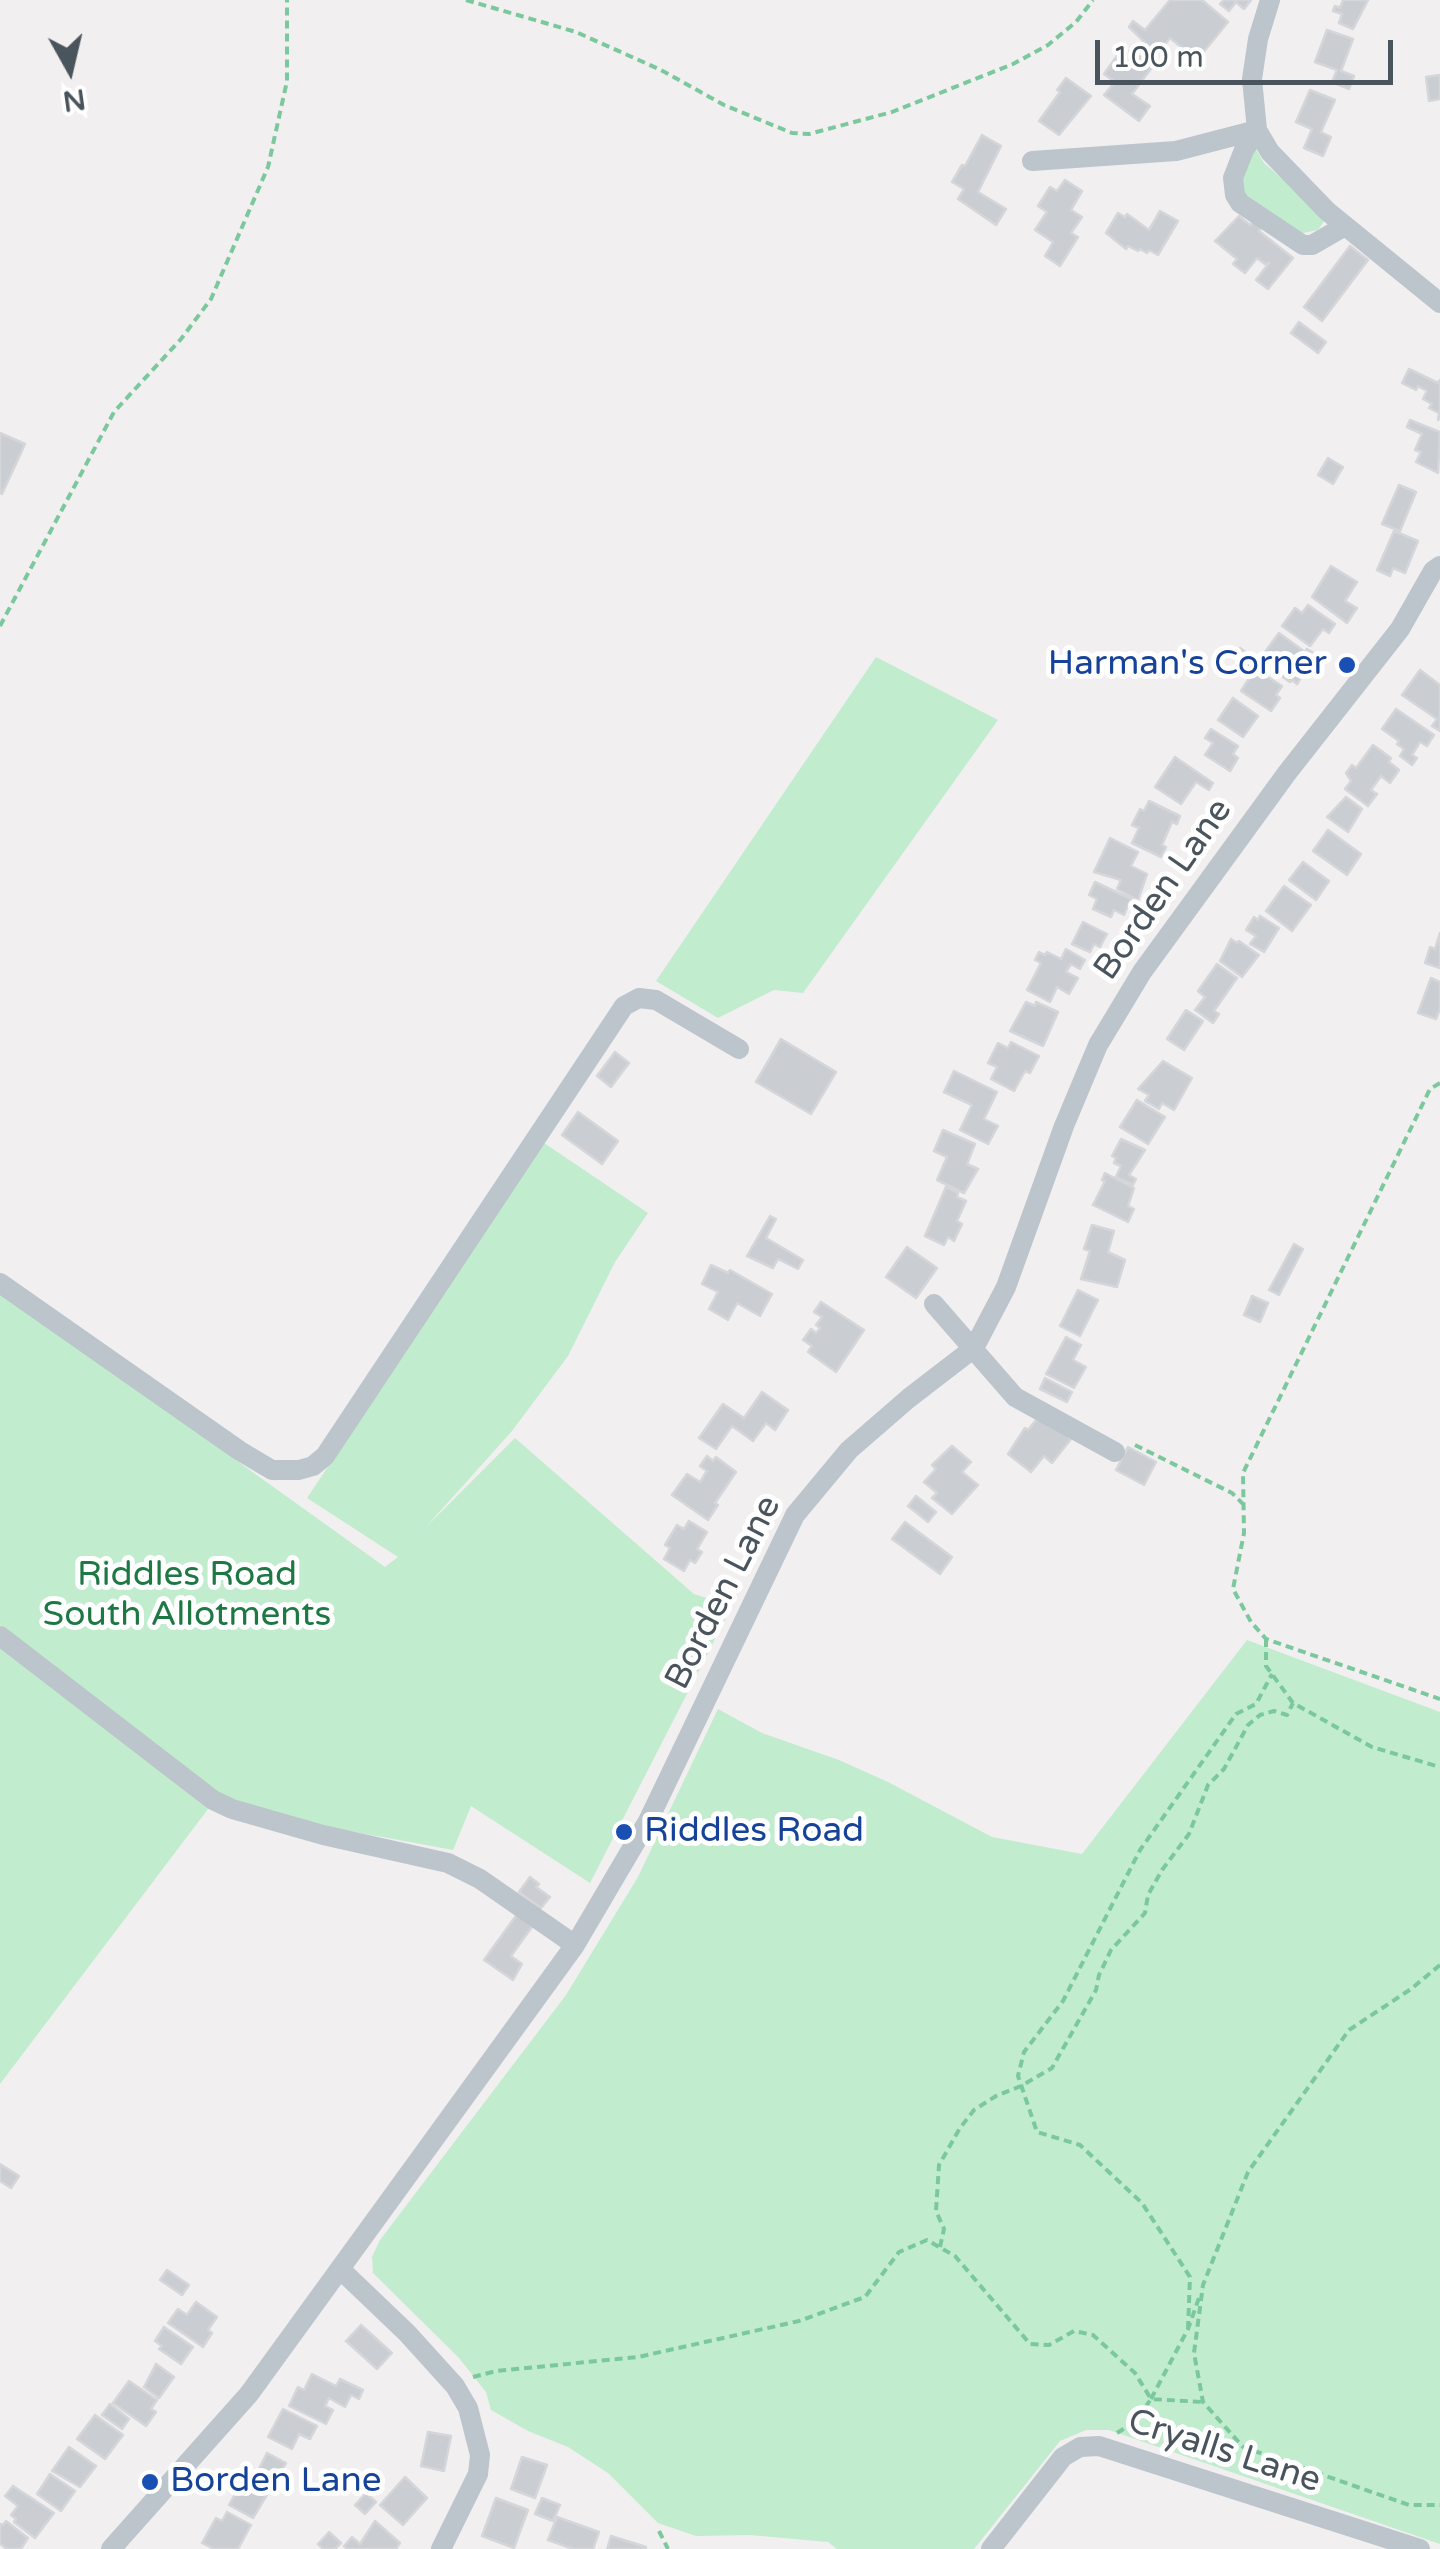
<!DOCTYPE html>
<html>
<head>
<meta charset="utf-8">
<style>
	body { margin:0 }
	#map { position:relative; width:1440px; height:2549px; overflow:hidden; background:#f2eff0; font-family:"Varela Round",sans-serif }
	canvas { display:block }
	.north { position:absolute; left:20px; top:20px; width:100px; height:100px; -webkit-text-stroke:8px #fff; paint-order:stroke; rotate:172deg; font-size:28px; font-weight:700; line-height:40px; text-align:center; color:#49545c }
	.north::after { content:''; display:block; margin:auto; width:35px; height:45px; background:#49545c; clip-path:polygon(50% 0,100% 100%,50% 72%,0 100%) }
	.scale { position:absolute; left:1095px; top:40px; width:298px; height:45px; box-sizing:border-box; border:5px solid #49545c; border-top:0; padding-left:12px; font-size:30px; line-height:35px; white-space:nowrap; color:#49545c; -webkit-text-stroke:8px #fff; paint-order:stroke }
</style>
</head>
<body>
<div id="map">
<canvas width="1440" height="2549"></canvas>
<div class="north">N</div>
<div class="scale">100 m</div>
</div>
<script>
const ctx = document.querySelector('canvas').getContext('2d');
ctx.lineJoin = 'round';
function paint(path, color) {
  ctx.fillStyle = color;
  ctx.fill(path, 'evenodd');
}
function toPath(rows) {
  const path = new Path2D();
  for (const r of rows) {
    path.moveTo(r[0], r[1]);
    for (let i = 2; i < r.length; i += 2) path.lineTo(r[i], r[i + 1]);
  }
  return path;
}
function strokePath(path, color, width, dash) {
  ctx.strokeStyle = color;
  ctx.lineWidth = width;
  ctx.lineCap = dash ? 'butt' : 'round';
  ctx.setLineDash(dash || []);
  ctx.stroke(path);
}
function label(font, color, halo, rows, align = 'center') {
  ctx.font = font + ' "Varela Round",sans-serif';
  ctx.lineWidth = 10;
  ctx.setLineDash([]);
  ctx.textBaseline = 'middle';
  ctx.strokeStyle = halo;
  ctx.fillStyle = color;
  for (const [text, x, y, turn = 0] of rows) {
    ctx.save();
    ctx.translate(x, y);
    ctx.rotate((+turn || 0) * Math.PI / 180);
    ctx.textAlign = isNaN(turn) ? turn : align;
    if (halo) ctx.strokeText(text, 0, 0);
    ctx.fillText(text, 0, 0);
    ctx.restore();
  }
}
paint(toPath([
	[1252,142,1264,163,1327,217,1318,230,1303,233,1241,198,1237,165],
	[876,657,998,720,803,993,774,990,718,1018,656,981],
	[544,1143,648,1213,615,1262,568,1356,512,1431,425,1528,515,1438,694,1594,732,1606,590,1883,471,1806,453,1850,312,1824,212,1793,0,1625,0,1291,385,1567,398,1557,307,1498],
	[1247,1640,1440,1712,1440,2544,1109,2430,1086,2430,1060,2441,974,2549,837,2549,828,2542,750,2535,696,2536,658,2523,608,2473,568,2447,528,2431,491,2410,486,2392,459,2358,373,2273,372,2257,380,2240,566,1995,638,1877,718,1709,762,1733,839,1760,888,1782,992,1837,1082,1854],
	[0,1646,208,1809,0,2084]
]), '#c1ecce');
const building = toPath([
	[1170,0,1202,0,1228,22,1197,60,1170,38,1157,54,1129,27,1133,21,1145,30,1170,0],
	[1224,0,1251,0,1244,9,1236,2,1229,11,1220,4,1224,0],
	[1343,0,1368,0,1353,29,1339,23,1342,14,1333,11,1335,6,1340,8,1343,0],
	[1327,30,1353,39,1341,71,1354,76,1349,89,1332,82,1337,70,1315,62,1327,30],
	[1130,50,1153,66,1132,94,1150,106,1139,121,1104,95,1115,82,1104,74,1119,53,1125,57,1130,50],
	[1440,75,1440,99,1429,101,1426,77,1440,75],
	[1066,78,1091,96,1059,135,1039,121,1060,92,1057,90,1066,78],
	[1310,90,1335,100,1321,132,1331,137,1323,156,1304,148,1312,129,1296,122,1310,90],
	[982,135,1001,146,978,192,1006,209,996,225,958,199,964,189,952,182,962,165,965,166,982,135],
	[1065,180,1082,191,1071,210,1082,217,1071,233,1078,237,1060,266,1045,256,1053,242,1035,230,1047,212,1038,206,1050,187,1057,191,1065,180],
	[1160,211,1178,221,1158,255,1149,250,1147,253,1140,249,1138,251,1128,246,1126,249,1106,233,1118,213,1125,217,1127,214,1149,230,1160,211],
	[1239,216,1250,225,1254,221,1262,227,1259,231,1293,258,1268,289,1256,280,1269,263,1265,264,1257,258,1245,273,1233,264,1237,259,1215,241,1239,216],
	[1350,246,1368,260,1322,321,1304,307,1350,246],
	[1299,322,1326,342,1318,353,1291,333,1299,322],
	[1409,369,1438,383,1440,380,1440,417,1438,420,1439,413,1429,408,1432,404,1423,399,1427,391,1418,386,1416,390,1402,383,1409,369],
	[1410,420,1440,432,1438,473,1416,462,1421,452,1415,450,1422,434,1407,427,1410,420],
	[0,433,25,444,2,494,0,493,0,433],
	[1328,458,1343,467,1333,484,1318,475,1328,458],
	[1399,485,1416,492,1400,531,1382,524,1399,485],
	[1394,531,1418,541,1405,573,1393,568,1390,576,1377,570,1394,531],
	[1331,566,1357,582,1345,601,1357,608,1347,623,1312,597,1331,566],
	[1308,605,1335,624,1329,633,1323,629,1310,646,1282,626,1295,608,1302,613,1308,605],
	[1279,633,1305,652,1307,649,1315,654,1297,684,1292,680,1290,682,1259,660,1279,633],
	[1240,648,1255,659,1250,666,1234,655,1240,648],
	[1255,669,1282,686,1276,695,1280,698,1271,711,1241,691,1255,669],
	[1420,670,1440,685,1440,731,1432,726,1437,719,1402,695,1420,670],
	[1233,698,1258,716,1243,737,1218,720,1233,698],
	[1396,709,1434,735,1427,746,1420,742,1412,755,1417,758,1412,765,1400,756,1404,749,1397,744,1399,741,1382,729,1396,709],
	[1211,729,1238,746,1233,754,1238,758,1230,771,1205,755,1213,743,1205,738,1211,729],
	[1373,745,1391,758,1389,762,1399,770,1390,783,1381,776,1371,790,1377,794,1368,806,1345,789,1351,781,1346,773,1352,765,1356,768,1373,745],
	[1175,757,1213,783,1209,790,1196,782,1181,804,1155,787,1175,757],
	[1346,797,1362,809,1348,832,1327,817,1346,797],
	[1149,801,1180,816,1177,824,1172,822,1162,845,1166,847,1161,857,1132,843,1139,828,1132,825,1140,809,1144,811,1149,801],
	[1328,830,1361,854,1347,875,1313,851,1328,830],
	[1110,838,1138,852,1131,866,1147,874,1138,900,1117,889,1121,880,1094,872,1110,838],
	[1303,862,1329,881,1316,900,1289,880,1303,862],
	[1095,882,1131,899,1124,915,1114,910,1111,917,1093,909,1097,899,1089,895,1095,882],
	[1284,886,1311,905,1292,931,1266,911,1284,886],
	[1260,916,1279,928,1264,952,1250,944,1256,936,1246,930,1254,917,1258,920,1260,916],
	[1083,922,1107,934,1100,947,1094,944,1090,952,1072,944,1083,922],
	[1440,933,1440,968,1425,963,1430,947,1435,949,1440,933],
	[1231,939,1237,943,1239,941,1259,955,1242,977,1220,961,1231,939],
	[1066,949,1085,960,1080,969,1071,964,1066,972,1078,978,1069,994,1057,987,1050,1002,1027,990,1041,963,1035,960,1039,952,1045,955,1047,952,1061,959,1066,949],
	[1217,964,1237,978,1214,1011,1219,1014,1213,1023,1195,1010,1205,997,1198,991,1217,964],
	[1431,978,1440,982,1440,1009,1436,1019,1418,1013,1431,978],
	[1026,1002,1035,1006,1036,1002,1058,1012,1043,1046,1010,1031,1026,1002],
	[1186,1010,1203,1021,1184,1050,1167,1039,1186,1010],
	[781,1039,836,1072,811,1114,756,1082,781,1039],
	[1011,1042,1039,1056,1030,1073,1025,1071,1014,1091,991,1079,997,1067,988,1063,998,1043,1008,1048,1011,1042],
	[615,1052,629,1063,611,1087,597,1076,615,1052],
	[1163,1061,1192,1078,1174,1110,1162,1103,1159,1109,1145,1101,1149,1095,1138,1089,1163,1061],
	[954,1071,997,1092,984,1119,998,1126,988,1144,960,1130,972,1105,944,1092,954,1071],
	[1137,1100,1165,1117,1148,1144,1120,1127,1137,1100],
	[578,1112,618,1141,602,1164,562,1135,578,1112],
	[943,1130,975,1144,967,1164,978,1169,964,1193,937,1180,947,1157,934,1151,943,1130],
	[1121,1139,1145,1150,1129,1175,1136,1179,1133,1185,1116,1177,1121,1166,1114,1163,1116,1158,1112,1156,1121,1139],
	[1105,1173,1134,1188,1128,1206,1134,1209,1128,1222,1093,1205,1105,1181,1102,1180,1105,1173],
	[946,1187,958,1193,957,1197,966,1201,957,1221,962,1224,954,1241,948,1237,944,1245,925,1236,946,1187],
	[770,1216,776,1219,766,1238,803,1260,798,1269,778,1259,773,1268,747,1256,770,1216],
	[1092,1225,1114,1231,1108,1252,1125,1260,1117,1287,1081,1279,1090,1251,1084,1249,1092,1225],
	[1294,1244,1303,1249,1279,1295,1269,1290,1294,1244],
	[907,1247,937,1268,916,1298,886,1277,907,1247],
	[711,1265,728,1273,730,1270,772,1294,760,1316,737,1303,728,1320,709,1309,718,1292,702,1284,711,1265],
	[1078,1290,1098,1300,1080,1336,1060,1326,1078,1290],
	[1252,1296,1268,1303,1260,1322,1244,1315,1252,1296],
	[821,1302,864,1330,836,1372,808,1352,812,1346,803,1340,811,1329,816,1333,820,1328,816,1325,822,1317,814,1312,821,1302],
	[1066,1337,1081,1345,1073,1360,1086,1367,1074,1388,1046,1374,1066,1337],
	[1045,1378,1072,1392,1067,1402,1040,1389,1045,1378],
	[762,1392,788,1410,775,1430,766,1423,753,1441,732,1426,716,1449,699,1438,723,1404,744,1418,762,1392],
	[1040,1415,1071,1439,1052,1463,1044,1456,1031,1472,1008,1454,1025,1428,1028,1430,1040,1415],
	[952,1446,971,1462,962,1472,978,1485,952,1514,932,1498,937,1493,924,1482,936,1469,932,1465,952,1446],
	[1128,1447,1156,1462,1144,1485,1116,1470,1128,1447],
	[707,1456,713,1461,716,1457,736,1472,715,1503,718,1505,708,1520,672,1495,687,1474,700,1482,707,1471,700,1466,707,1456],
	[916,1496,936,1512,928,1522,908,1506,916,1496],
	[689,1521,707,1532,697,1549,702,1552,695,1563,690,1560,684,1571,664,1559,670,1548,665,1545,677,1525,684,1529,689,1521],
	[905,1522,952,1557,940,1574,892,1539,905,1522],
	[530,1877,539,1884,536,1887,550,1897,541,1908,519,1892,530,1877],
	[518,1913,534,1924,511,1956,522,1964,513,1980,484,1960,518,1913],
	[0,2164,19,2176,11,2188,0,2181,0,2164],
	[167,2270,189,2285,182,2295,160,2280,167,2270],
	[196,2302,217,2317,208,2330,212,2333,203,2347,168,2323,178,2309,187,2315,196,2302],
	[361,2325,392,2353,377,2369,346,2341,361,2325],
	[164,2327,193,2347,181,2364,159,2349,162,2346,155,2341,164,2327],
	[156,2364,174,2377,159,2398,144,2387,156,2364],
	[312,2374,336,2386,340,2379,363,2390,359,2399,351,2395,345,2407,329,2398,325,2406,333,2410,326,2424,289,2406,298,2387,304,2390,312,2374],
	[129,2381,157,2400,151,2409,156,2412,146,2426,113,2403,129,2381],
	[110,2404,129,2419,122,2429,102,2415,110,2404],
	[283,2409,317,2426,310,2439,299,2434,292,2449,268,2437,283,2409],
	[95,2415,123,2435,105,2459,77,2439,95,2415],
	[428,2432,451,2436,444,2471,421,2466,428,2432],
	[69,2447,96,2466,80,2487,52,2471,69,2447],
	[267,2453,286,2463,253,2518,229,2505,248,2471,256,2475,267,2453],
	[522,2457,547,2465,535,2498,511,2489,522,2457],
	[50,2474,75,2491,61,2511,37,2494,50,2474],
	[405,2477,427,2498,403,2525,380,2505,405,2477],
	[13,2486,54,2513,35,2538,14,2522,16,2519,11,2515,18,2506,5,2496,13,2486],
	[366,2493,376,2502,365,2514,355,2505,366,2493],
	[496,2498,528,2510,514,2548,482,2536,496,2498],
	[542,2498,560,2505,553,2521,535,2514,542,2498],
	[227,2512,251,2525,238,2549,214,2549,202,2543,216,2518,222,2521,227,2512],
	[557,2517,599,2532,593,2549,573,2549,548,2540,557,2517],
	[6,2521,28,2538,21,2549,7,2549,0,2544,0,2524,3,2525,6,2521],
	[375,2521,400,2543,396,2549,347,2549,344,2546,352,2537,360,2544,375,2521],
	[329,2532,341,2543,335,2549,323,2549,318,2544,329,2532],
	[611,2536,646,2547,645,2549,607,2549,611,2536]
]);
paint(building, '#cacdd2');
strokePath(building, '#d4d6da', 2.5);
strokePath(toPath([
	[466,0,576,32,661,70,724,105,792,133,809,134,892,112,1013,64,1048,45,1076,22,1093,0],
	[0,626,114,412,181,339,211,299,268,167,287,81,287,0],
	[1440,1083,1430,1089,1243,1473,1244,1533,1233,1589,1251,1622,1266,1639,1440,1699],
	[1135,1445,1232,1493,1244,1505],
	[1266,1639,1266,1666,1293,1703,1372,1747,1440,1767],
	[1440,1965,1411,1989,1349,2030,1248,2172,1203,2285,1194,2353,1203,2402,1243,2447,1409,2505,1440,2505],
	[940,2247,944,2229,936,2211,939,2165,960,2128,974,2110,996,2096,1021,2086,1052,2068,1096,1990,1099,1975,1111,1950,1145,1913,1148,1895,1162,1870,1189,1834,1208,1785,1224,1769,1248,1725,1260,1715,1274,1711,1287,1715,1293,1703],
	[1188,2329,1190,2277,1142,2203,1080,2145,1037,2132,1018,2076,1024,2052,1063,2001,1140,1850,1236,1714,1256,1704,1272,1674],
	[473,2377,496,2371,638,2357,799,2321,865,2297,899,2252,927,2240,955,2256,1030,2344,1049,2345,1074,2331,1093,2335,1135,2373,1151,2399],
	[1151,2399,1188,2329,1200,2295],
	[1117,2433,1136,2421,1151,2399,1203,2402],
	[659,2531,668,2549]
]), '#7bc89c', 4, [8, 5]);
strokePath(toPath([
	[1270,0,1258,39,1252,79,1257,130,1270,152,1327,211,1440,303],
	[1257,130,1244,150,1233,178,1235,195,1240,203,1303,245,1312,245,1345,226],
	[1032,161,1176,151,1257,130],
	[0,1283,240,1451,272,1470,299,1470,313,1466,325,1456,624,1006,639,998,656,1000,739,1049],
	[934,1304,1015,1397,1115,1452],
	[0,1636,213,1800,232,1809,323,1835,448,1863,480,1879,575,1945],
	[340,2269,407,2333,455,2386,468,2408,480,2455,478,2474,441,2549],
	[111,2549,249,2394,575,1945,648,1821,795,1515,849,1450,909,1398,974,1348,1006,1287,1064,1126,1098,1045,1142,972,1287,773,1400,629,1433,571,1440,566],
	[991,2549,1063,2457,1080,2447,1099,2446,1420,2549]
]), '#bcc5cb', 20);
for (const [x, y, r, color] of [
	[1347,665,10,"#1a4fb4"],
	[624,1832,10,"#1a4fb4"],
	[150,2482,10,"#1a4fb4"]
]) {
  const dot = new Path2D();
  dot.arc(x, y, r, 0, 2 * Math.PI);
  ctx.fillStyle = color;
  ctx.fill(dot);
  strokePath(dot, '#fff', 4);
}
label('35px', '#164399', '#fff', [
	["Harman's Corner",1327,665,"right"],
	["Riddles Road",644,1832],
	["Borden Lane",170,2482]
], 'left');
label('35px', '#49545c', '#fff', [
	["Borden Lane",1164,890,-55],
	["Borden Lane",724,1593,-63],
	["Cryalls Lane",1224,2452,18]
]);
label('35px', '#1e7844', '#fff', [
	["Riddles Road",187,1576],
	["South Allotments",187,1616]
]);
</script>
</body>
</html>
